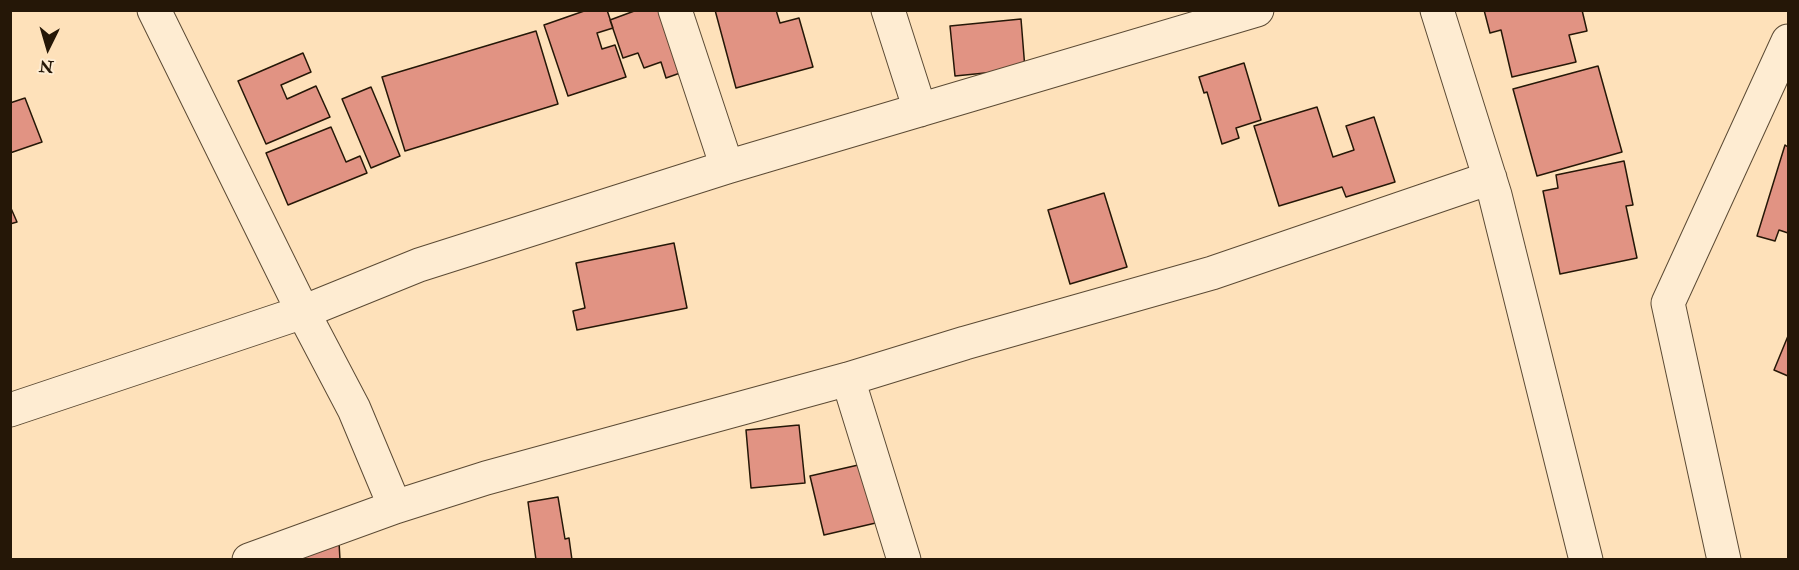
<!DOCTYPE html>
<html>
<head>
<meta charset="utf-8">
<style>
	body { margin:0 }
	#map { position:relative; width:1799px; height:570px; overflow:hidden; background:#fee1ba; font-family:"IM FELL Double Pica",serif }
	canvas { display:block }
	.frame { position:absolute; inset:0; border:12px solid #251707; pointer-events:none }
	.north { position:absolute; left:18px; top:18px; width:60px; height:60px; -webkit-text-stroke:4px #feecd2; paint-order:stroke; rotate:185deg; font-size:16px; font-weight:700; line-height:24px; text-align:center; color:#251707 }
	.north::after { content:''; display:block; margin:auto; width:21px; height:27px; background:#251707; clip-path:polygon(50% 0,100% 100%,50% 72%,0 100%) }
</style>
</head>
<body>
<div id="map">
<canvas width="1799" height="570"></canvas>
<div class="frame"></div>
<div class="north">N</div>
</div>
<script>
const ctx = document.querySelector('canvas').getContext('2d');
ctx.lineJoin = 'round';
function paint(path, color) {
  ctx.fillStyle = color;
  ctx.fill(path, 'evenodd');
}
function toPath(rows) {
  const path = new Path2D();
  for (const r of rows) {
    path.moveTo(r[0], r[1]);
    for (let i = 2; i < r.length; i += 2) path.lineTo(r[i], r[i + 1]);
  }
  return path;
}
function strokePath(path, color, width, dash) {
  ctx.strokeStyle = color;
  ctx.lineWidth = width;
  ctx.lineCap = dash ? 'butt' : 'round';
  ctx.setLineDash(dash || []);
  ctx.stroke(path);
}
const building = toPath([
	[587,10,607,10,613,28,597,33,602,49,615,45,626,77,568,96,544,25,587,10],
	[637,10,678,10,697,67,666,78,661,62,644,68,638,53,623,58,610,20,637,10],
	[715,10,776,10,780,23,799,18,813,67,736,88,715,10],
	[1484,10,1582,10,1587,31,1569,35,1576,62,1512,77,1501,30,1490,33,1484,10],
	[1021,19,1025,69,955,76,950,26,1021,19],
	[536,31,558,104,405,151,382,77,536,31],
	[303,53,311,72,281,85,287,99,316,86,330,117,266,144,238,81,303,53],
	[1244,63,1261,120,1236,128,1239,138,1222,144,1207,92,1204,93,1199,77,1244,63],
	[1598,66,1622,152,1537,176,1513,89,1598,66],
	[371,87,400,156,371,168,342,99,371,87],
	[25,98,42,142,10,153,10,103,25,98],
	[1317,107,1333,157,1354,150,1346,126,1374,117,1395,182,1346,197,1342,187,1279,206,1254,126,1317,107],
	[331,127,346,162,360,156,367,173,288,205,266,153,331,127],
	[1785,145,1788,147,1788,233,1779,230,1775,241,1757,236,1785,145],
	[1624,161,1633,205,1626,206,1637,258,1560,274,1543,191,1558,188,1556,175,1624,161],
	[1104,193,1127,267,1070,284,1048,210,1104,193],
	[10,206,17,222,10,224,10,206],
	[674,243,687,308,577,330,573,311,585,308,576,263,674,243],
	[1788,336,1788,376,1774,370,1788,336],
	[799,425,805,483,751,488,746,430,799,425],
	[867,463,880,522,824,535,810,476,867,463],
	[558,497,565,539,569,538,572,560,536,560,528,502,558,497],
	[339,542,340,560,302,560,301,546,339,542]
]);
paint(building, '#e19383');
strokePath(building, '#251707', 1.5);
const minor = toPath([
	[154,10,303,312,354,409,395,507],
	[675,10,727,167],
	[888,10,920,110],
	[1437,10,1495,195,1586,560],
	[848,379,904,560],
	[10,410,303,312,419,265,727,167,1257,10],
	[249,560,395,507,486,478,848,379,965,343,1212,273,1490,178],
	[1724,560,1668,303,1788,41]
]);
strokePath(minor, '#5b4a34', 35);
strokePath(minor, '#feecd2', 33);
</script>
</body>
</html>
